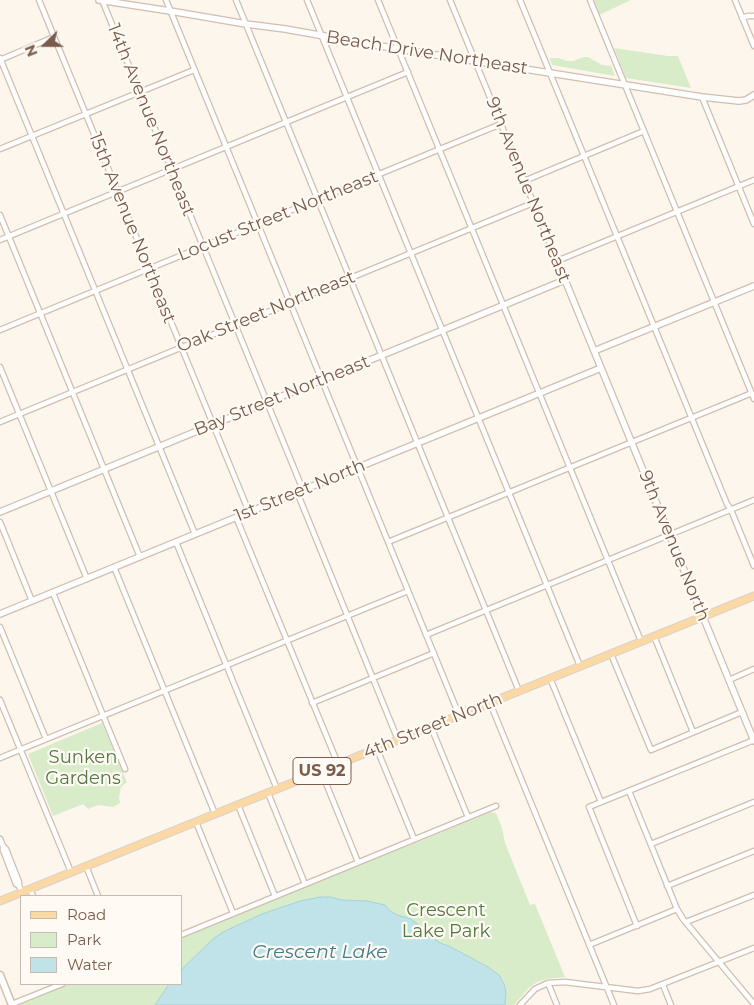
<!DOCTYPE html>
<html>
<head>
<meta charset="utf-8">
<style>
	body { margin:0 }
	#map { position:relative; width:754px; height:1005px; overflow:hidden; background:#fdf6ec; font-family:Montserrat,sans-serif }
	canvas { display:block }
	.legend { position:absolute; left:20px; top:895px; width:162px; height:90px; box-sizing:border-box; background:#fffaf3; border:1px solid #cabbb1; margin:0; padding:6px 9px; list-style:none; font-size:15px; color:#7a5c4d }
	.legend li { display:flex; align-items:center; gap:10px; height:25px }
	.legend b { width:25px; border:1px solid #cabbb1 }
	.north { position:absolute; left:20px; top:20px; width:50px; height:50px; -webkit-text-stroke:4px #fffaf3; paint-order:stroke; rotate:248deg; font-size:14px; font-weight:700; line-height:20px; text-align:center; color:#7a5c4d }
	.north::after { content:''; display:block; margin:auto; width:18px; height:22px; background:#7a5c4d; clip-path:polygon(50% 0,100% 100%,50% 72%,0 100%) }
</style>
</head>
<body>
<div id="map">
<canvas width="754" height="1005"></canvas>
<ul class="legend">
<li><b style="height:6px;background:#fbd9a5"></b>Road</li>
<li><b style="height:14px;background:#d8ecc9"></b>Park</li>
<li><b style="height:14px;background:#bfe3e8"></b>Water</li>
</ul>
<div class="north">N</div>
</div>
<script>
const ctx = document.querySelector('canvas').getContext('2d');
ctx.lineJoin = 'round';
function paint(path, color) {
  ctx.fillStyle = color;
  ctx.fill(path, 'evenodd');
}
function toPath(rows) {
  const path = new Path2D();
  for (const r of rows) {
    path.moveTo(r[0], r[1]);
    for (let i = 2; i < r.length; i += 2) path.lineTo(r[i], r[i + 1]);
  }
  return path;
}
function strokePath(path, color, width, dash) {
  ctx.strokeStyle = color;
  ctx.lineWidth = width;
  ctx.lineCap = dash ? 'butt' : 'round';
  ctx.setLineDash(dash || []);
  ctx.stroke(path);
}
function label(font, color, halo, rows, align = 'center') {
  ctx.font = font + ' Montserrat,sans-serif';
  ctx.lineWidth = 4.5;
  ctx.setLineDash([]);
  ctx.textBaseline = 'middle';
  ctx.strokeStyle = halo;
  ctx.fillStyle = color;
  for (const [text, x, y, turn = 0] of rows) {
    ctx.save();
    ctx.translate(x, y);
    ctx.rotate((+turn || 0) * Math.PI / 180);
    ctx.textAlign = isNaN(turn) ? turn : align;
    if (halo) ctx.strokeText(text, 0, 0);
    ctx.fillText(text, 0, 0);
    ctx.restore();
  }
}
paint(toPath([
	[594,0,631,0,599,15],
	[614,48,668,56,678,56,691,88,626,78],
	[584,57,588,57,602,65,611,66,615,76,552,65,550,58,558,58,567,61,573,61],
	[102,723,127,782,121,787,119,797,120,803,113,807,98,805,88,809,83,804,53,816,28,754],
	[490,812,496,813,502,828,505,843,530,905,535,904,565,977,547,979,537,982,529,988,514,1005,21,1005,21,1004,68,984,181,984,181,937,361,864,418,842]
]), '#d8ecc9');
const water = toPath([
	[320,897,330,897,342,900,367,901,385,905,390,911,397,915,411,919,422,928,429,932,433,938,440,943,449,946,488,967,499,975,504,984,506,992,505,1005,155,1005,169,984,181,984,181,970,213,939,223,932,262,914,300,901,320,897]
]);
paint(water, '#bfe3e8');
strokePath(water, '#a5d3da', 1);
const minor = toPath([
	[39,0,249,512],
	[102,0,303,490],
	[166,0,459,715],
	[236,0,519,691],
	[307,0,580,666],
	[378,0,641,641],
	[450,0,565,280],
	[520,0,727,504,731,510,754,566],
	[590,0,754,399],
	[735,0,754,46],
	[742,18,748,16,754,16],
	[0,58,195,534],
	[0,60,54,37],
	[702,97,754,224],
	[0,149,194,70],
	[524,181,644,131],
	[0,215,140,557],
	[0,240,408,72],
	[557,261,754,180],
	[0,330,501,124],
	[0,367,87,579],
	[0,422,533,203],
	[297,492,398,740],
	[236,517,338,764],
	[0,522,32,601],
	[176,542,277,789],
	[388,542,752,393],
	[114,567,215,814],
	[53,593,125,769],
	[0,627,46,739],
	[426,635,754,500],
	[654,636,693,732],
	[611,654,651,750,742,712],
	[550,678,601,802],
	[729,680,754,669],
	[0,700,71,872],
	[312,703,434,653],
	[490,703,614,1005],
	[431,727,468,817],
	[377,749,414,839],
	[0,758,408,591],
	[321,771,358,862],
	[629,791,677,909,683,919,754,1004],
	[268,793,305,884],
	[238,805,275,896],
	[196,822,233,913],
	[0,839,3,846,3,850,16,884,19,886],
	[651,844,754,802],
	[3,846,6,849,19,882,19,886,22,892],
	[86,866,98,896],
	[667,886,754,851],
	[30,889,33,896],
	[686,922,754,895],
	[637,926,589,807,754,740],
	[181,935,496,806],
	[589,945,677,909],
	[548,983,557,1005],
	[663,985,671,1005],
	[12,1004,62,984],
	[520,1005,535,989,548,983,565,982,638,991,650,989,754,948]
]);
const tertiary = toPath([
	[99,0,170,11,246,24,285,29,398,49,702,97,739,101,746,100,754,95],
	[594,351,754,286],
	[0,512,565,280,754,741],
	[0,614,601,368]
]);
const secondary = toPath([
	[0,975,12,1005]
]);
const primary = toPath([
	[0,901,754,596]
]);
strokePath(minor, '#d1beb0', 7);
strokePath(tertiary, '#d1beb0', 8);
strokePath(secondary, '#d6c0b0', 9);
strokePath(primary, '#dad1cd', 9);
strokePath(minor, '#fff', 4.5);
strokePath(tertiary, '#fff', 5.5);
strokePath(secondary, '#fff', 6);
strokePath(primary, '#fbd9a5', 7);
for (const [x, y, w] of [
	[322,771,58]
]) {
  const box = new Path2D();
  box.roundRect(x - w / 2, y - 13.5, w, 27, 4);
  ctx.fillStyle = '#fffaf3';
  ctx.fill(box);
  strokePath(box, '#7a5c4d', 1);
}
label('bold 16px', '#7a5c4d', null, [
	["US 92",322,771]
]);
label('18px', '#7a5c4d', '#fffaf3', [
	["Beach Drive Northeast",427,53,9],
	["14th Avenue Northeast",151,120,68],
	["9th Avenue Northeast",528,190,68],
	["Locust Street Northeast",278,216,-22],
	["15th Avenue Northeast",132,228,68],
	["Oak Street Northeast",266,312,-22],
	["Bay Street Northeast",282,396,-22],
	["1st Street North",300,491,-22],
	["9th Avenue North",674,546,68],
	["4th Street North",433,726,-22]
]);
label('18px', '#537a41', '#fffaf3', [
	["Sunken",83,758],
	["Gardens",83,779],
	["Crescent",446,911],
	["Lake Park",446,932]
]);
label('italic 19px', '#437c86', '#fffaf3', [
	["Crescent Lake",320,952]
]);
</script>
</body>
</html>
